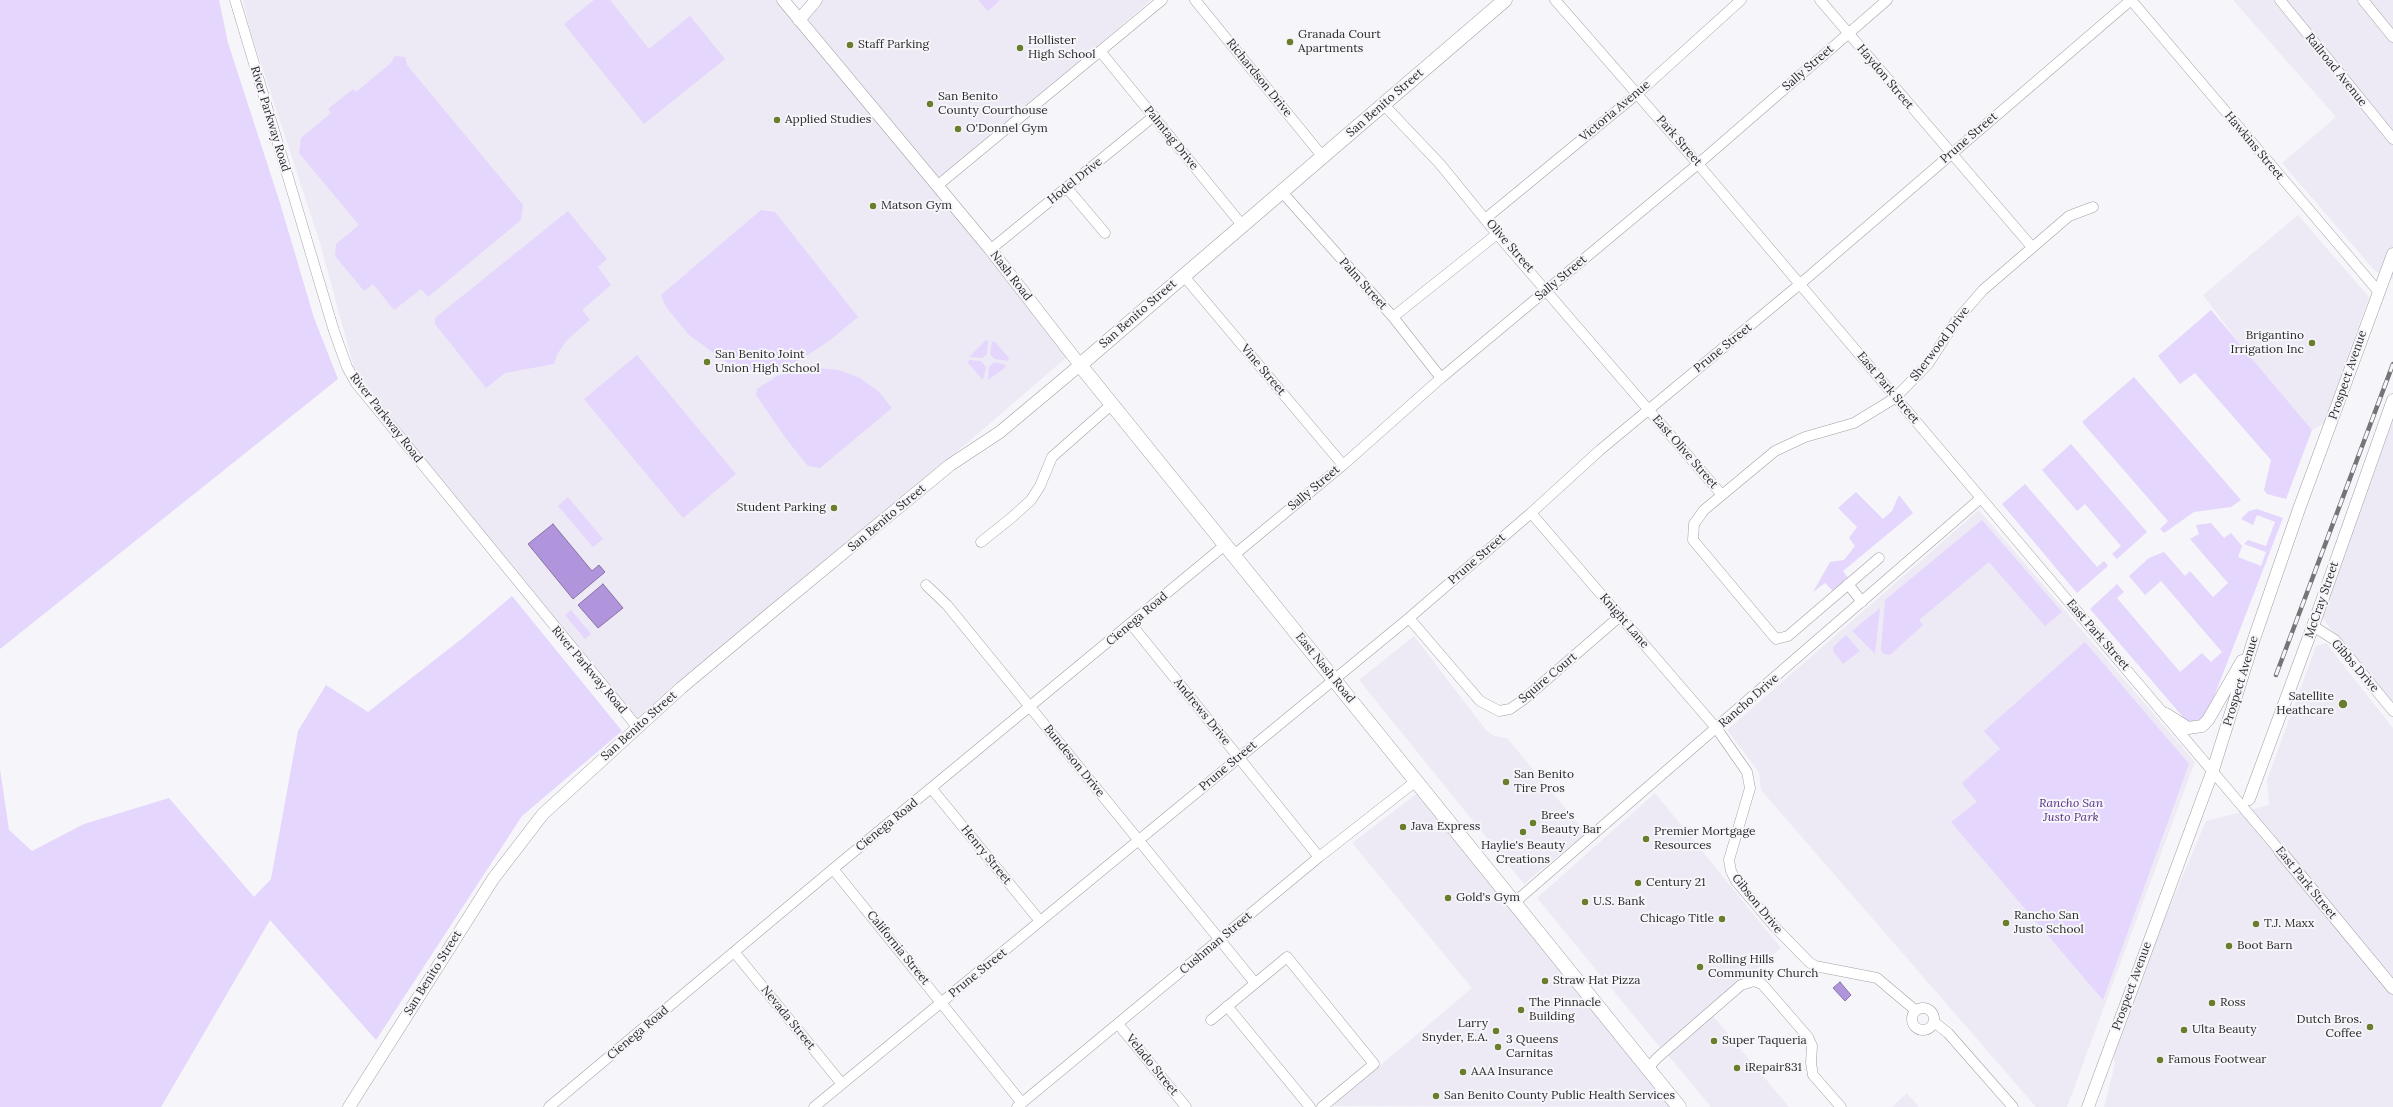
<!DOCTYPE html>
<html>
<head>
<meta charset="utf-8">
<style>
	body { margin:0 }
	canvas { display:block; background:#f6f5f9 }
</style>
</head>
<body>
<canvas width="2393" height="1107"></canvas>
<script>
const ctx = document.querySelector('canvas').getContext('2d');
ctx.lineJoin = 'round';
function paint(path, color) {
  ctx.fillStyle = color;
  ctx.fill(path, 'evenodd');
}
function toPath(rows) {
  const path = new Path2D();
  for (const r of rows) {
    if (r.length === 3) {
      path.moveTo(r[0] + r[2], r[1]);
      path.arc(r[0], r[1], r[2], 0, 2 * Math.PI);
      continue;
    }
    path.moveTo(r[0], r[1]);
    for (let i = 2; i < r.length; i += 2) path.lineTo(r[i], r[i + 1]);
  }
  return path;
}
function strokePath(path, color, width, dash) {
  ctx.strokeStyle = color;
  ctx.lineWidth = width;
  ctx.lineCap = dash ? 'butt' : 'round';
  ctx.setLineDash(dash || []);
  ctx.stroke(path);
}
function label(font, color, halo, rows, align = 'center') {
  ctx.font = font + ' Lora,serif';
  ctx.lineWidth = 4;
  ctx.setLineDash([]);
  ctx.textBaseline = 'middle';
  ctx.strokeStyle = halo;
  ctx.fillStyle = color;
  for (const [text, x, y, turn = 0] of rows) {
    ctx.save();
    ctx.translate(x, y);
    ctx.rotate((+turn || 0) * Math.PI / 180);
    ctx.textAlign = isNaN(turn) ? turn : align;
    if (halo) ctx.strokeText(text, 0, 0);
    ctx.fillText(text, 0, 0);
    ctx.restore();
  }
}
paint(toPath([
	[243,0,781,0,795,16,814,0,1151,0,933,188,1067,357,636,728,363,387,354,368,320,243,250,30],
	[2233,0,2393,0,2393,279,2375,271,2282,163,2336,117],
	[2298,215,2369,297,2324,424,2312,430,2245,351,2203,295],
	[2393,414,2393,711,2321,616],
	[1979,510,2195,762,2067,1107,2036,1107,1761,790,1759,772,1727,730],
	[1414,636,1486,730,1494,736,1507,738,1586,833,1524,884,1359,680],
	[2326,643,2393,728,2393,1107,2104,1107,2115,1064,2111,1043,2206,821,2269,805,2267,780,2316,646],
	[1419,792,1672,1107,1332,1106,1472,988,1352,843],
	[1655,793,1781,948,1662,1050,1537,898],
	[1713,1016,1789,1107,1711,1107,1667,1054],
	[1907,1093,1919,1107,1892,1107]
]), '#eeeaf5');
paint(toPath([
	[0,0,219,0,228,43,280,203,314,318,338,379,0,649],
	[594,0,610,0,649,49,690,16,725,59,644,124,564,24],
	[978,0,1000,0,988,11],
	[395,56,405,57,407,65,523,205,521,220,428,297,421,289,394,310,373,284,364,291,335,256,336,244,359,225,299,153,301,138,331,113,328,109,353,89,356,92,391,63],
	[761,210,775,212,858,317,829,341,800,360,777,369,750,371,728,363,689,335,666,307,661,295],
	[568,211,607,259,598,267,611,285,582,310,590,320,567,340,558,353,554,364,505,373,486,388,435,324,435,318],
	[2211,310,2312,430,2286,499,2267,494,2264,490,2271,460,2195,373,2180,384,2158,356],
	[986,340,988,341,987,354,982,358,969,357],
	[992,341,995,342,1009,358,1008,361,995,359,990,354],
	[637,355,736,474,683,518,584,399],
	[969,360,981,361,986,367,983,380,968,363],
	[994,362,1006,365,1006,367,988,380,989,367],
	[807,367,839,370,860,378,878,391,892,408,820,468,808,466,787,440,756,395,757,389,777,376],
	[2134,377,2241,500,2231,507,2194,512,2164,533,2160,529,2168,521,2082,422],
	[2071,444,2147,532,2117,559,2112,554,2121,546,2085,504,2077,511,2042,470],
	[2025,484,2097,567,2104,561,2108,566,2077,593,2002,504],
	[1856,492,1883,519,1892,511,1899,495,1913,513,1843,571,1848,578,1833,591,1825,583,1813,592,1830,562,1844,560,1855,546,1849,538,1857,527,1838,508],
	[568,497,603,539,593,547,558,506],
	[2257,509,2283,518,2205,720,2189,724,2090,609,2117,584,2124,592,2117,598,2180,672,2202,653,2211,662,2222,652,2161,581,2145,595,2129,576,2149,558,2164,552,2185,576,2190,571,2213,597,2228,583,2190,539,2199,534,2196,525,2211,523,2224,538,2231,533,2242,546,2238,557,2261,566,2266,552,2244,544,2248,540,2266,546,2275,522,2257,515,2253,525,2241,519,2249,511],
	[1982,520,2062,612,2045,626,1989,562,1919,620,1923,625,1890,655,1884,654,1881,650,1885,600],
	[512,596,622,731,522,816,376,1040,270,920,161,1107,0,1107,0,769,9,830,32,851,84,824,169,798,254,897,271,879,298,731,326,685,368,712,464,637],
	[1880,608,1875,654,1852,631],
	[571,610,591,634,585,639,565,615],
	[1846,635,1860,651,1843,664,1833,651,1834,646],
	[2085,642,2189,764,2103,1000,1951,822,1977,802,1962,783,2000,749,1984,731]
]), '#e4d6fd');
const water = toPath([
	[553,524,592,571,599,565,605,572,573,599,528,544,553,524],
	[603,584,623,608,598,628,578,605,603,584],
	[1840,982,1851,995,1845,1001,1833,988,1840,982]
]);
paint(water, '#b094dc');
strokePath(water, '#8874a7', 1);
const minor = toPath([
	[235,0,334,331,347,367,356,383,638,728],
	[1195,0,1323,157],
	[1555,0,1698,164,2280,851],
	[1820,0,2032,247],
	[2131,0,2378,291],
	[2280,0,2393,139],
	[2363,0,2393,37],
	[1100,51,1242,225],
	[1384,105,1440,164,1497,234,1722,495],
	[937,186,1162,0],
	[1067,188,1105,233],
	[1282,192,1393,317,1441,378],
	[1485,219,1637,94,1741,0],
	[996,245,1154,116],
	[1183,275,1343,465],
	[1393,317,1497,234],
	[1531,513,1717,729,1747,772,1750,788,1729,860,1731,871,1736,881,1774,926,1809,962,1815,966,1877,978,1915,1010],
	[981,542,1010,519,1031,500,1040,486,1052,457,1111,405],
	[1234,555,1343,465,1441,378,1698,164,1887,0],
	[1879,558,1788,636,1776,639,1693,540,1694,524,1704,510,1775,451,1805,437,1854,423,1895,398,1928,364,1956,321,1983,290,2069,216,2093,207],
	[1848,584,1862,602],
	[926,585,947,605,1255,983],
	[1409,618,1480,701,1499,711,1510,709,1523,700,1619,617],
	[1131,624,1319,857],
	[2313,626,2335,640,2393,711],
	[932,789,1040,921],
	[833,869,1022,1103],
	[1515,902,1981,498],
	[735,953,842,1084],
	[1227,1006,1310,1107],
	[1923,1019,11],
	[1211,1020,1287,957,1374,1064,1322,1107],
	[1934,1022,1948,1033,2013,1107],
	[1118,1024,1186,1107],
	[1647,1069,1657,1058,1741,985,1754,981,1762,984,1808,1037,1812,1046,1811,1063,1813,1075,1841,1107],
	[549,1107,833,869,1225,545],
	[814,1107,1409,618,1531,513,1600,450,1800,284,2131,0],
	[1017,1107,1319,857,1416,781]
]);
const tertiary = toPath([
	[799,20,816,0],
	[2166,714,2188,728,2202,726,2208,720,2242,661],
	[2249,799,2313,626,2393,400],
	[2280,851,2393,988],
	[349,1107,493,879,543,814,681,688,778,607,950,465,1000,432,1080,365,990,249,783,0],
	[2088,1107,2213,770,2254,639,2299,509,2393,254]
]);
const secondary = toPath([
	[1505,0,1080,365,1679,1107]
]);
strokePath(minor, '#a2a0a4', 11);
strokePath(tertiary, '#a2a0a4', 13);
strokePath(secondary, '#a2a0a4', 15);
strokePath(minor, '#fff', 10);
strokePath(tertiary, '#fff', 12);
strokePath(secondary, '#fff', 14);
const rail = toPath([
	[2276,675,2393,364]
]);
strokePath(rail, '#757476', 4.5);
strokePath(rail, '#f6f5f9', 3, [9]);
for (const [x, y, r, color] of [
	[1290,42,4,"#697d2c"],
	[850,45,4,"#697d2c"],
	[1020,48,4,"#697d2c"],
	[930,104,4,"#697d2c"],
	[777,120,4,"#697d2c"],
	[958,129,4,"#697d2c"],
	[873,206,4,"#697d2c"],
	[2312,343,4,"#697d2c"],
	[707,362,4,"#697d2c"],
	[834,508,4,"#697d2c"],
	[2343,704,5,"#697d2c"],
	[1506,782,4,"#697d2c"],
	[1533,823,4,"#697d2c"],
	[1403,827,4,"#697d2c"],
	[1523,832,4,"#697d2c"],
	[1646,839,4,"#697d2c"],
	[1638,883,4,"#697d2c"],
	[1448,898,4,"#697d2c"],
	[1585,902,4,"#697d2c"],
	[1722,919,4,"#697d2c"],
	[2006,923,4,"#697d2c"],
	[2256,924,4,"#697d2c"],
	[2229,946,4,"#697d2c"],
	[1700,967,4,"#697d2c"],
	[1545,981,4,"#697d2c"],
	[2212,1003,4,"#697d2c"],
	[1521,1010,4,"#697d2c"],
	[2370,1027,4,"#697d2c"],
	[2184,1030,4,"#697d2c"],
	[1496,1031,4,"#697d2c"],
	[1714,1041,4,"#697d2c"],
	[1498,1047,4,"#697d2c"],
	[2160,1060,4,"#697d2c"],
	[1737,1068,4,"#697d2c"],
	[1463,1072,4,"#697d2c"],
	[1436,1096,4,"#697d2c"]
]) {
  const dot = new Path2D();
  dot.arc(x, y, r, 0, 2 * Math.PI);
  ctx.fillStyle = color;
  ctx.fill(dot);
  strokePath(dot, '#f6f5f9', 1.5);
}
label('12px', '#2b2a2b', '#f6f5f9', [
	["Granada Court",1298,35],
	["Apartments",1298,49],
	["Hollister",1028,41],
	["High School",1028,55],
	["Staff Parking",858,45],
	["San Benito",938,97],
	["County Courthouse",938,111],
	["Applied Studies",785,120],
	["O'Donnel Gym",966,129],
	["Matson Gym",881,206],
	["Brigantino",2304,336,"right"],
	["Irrigation Inc",2304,350,"right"],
	["San Benito Joint",715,355],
	["Union High School",715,369],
	["Student Parking",826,508,"right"],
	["Satellite",2334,697,"right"],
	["Heathcare",2334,711,"right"],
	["San Benito",1514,775],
	["Tire Pros",1514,789],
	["Bree's",1541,816],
	["Beauty Bar",1541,830],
	["Java Express",1411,827],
	["Premier Mortgage",1654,832],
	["Resources",1654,846],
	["Haylie's Beauty",1523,846,"center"],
	["Creations",1523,860,"center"],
	["Century 21",1646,883],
	["Gold's Gym",1456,898],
	["U.S. Bank",1593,902],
	["Rancho San",2014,916],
	["Justo School",2014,930],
	["Chicago Title",1714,919,"right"],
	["T.J. Maxx",2264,924],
	["Boot Barn",2237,946],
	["Rolling Hills",1708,960],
	["Community Church",1708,974],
	["Straw Hat Pizza",1553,981],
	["The Pinnacle",1529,1003],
	["Building",1529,1017],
	["Ross",2220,1003],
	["Dutch Bros.",2362,1020,"right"],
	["Coffee",2362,1034,"right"],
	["Larry",1488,1024,"right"],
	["Snyder, E.A.",1488,1038,"right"],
	["Ulta Beauty",2192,1030],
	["3 Queens",1506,1040],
	["Carnitas",1506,1054],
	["Super Taqueria",1722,1041],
	["Famous Footwear",2168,1060],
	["iRepair831",1745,1068],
	["AAA Insurance",1471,1072],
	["San Benito County Public Health Services",1444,1096]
], 'left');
label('12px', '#2b2a2b', '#f6f5f9', [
	["Sally Street",1808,68,-41],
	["Railroad Avenue",2336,70,51],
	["Haydon Street",1885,77,50],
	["Richardson Drive",1259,78,51],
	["San Benito Street",1385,103,-41],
	["Victoria Avenue",1615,111,-40],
	["River Parkway Road",270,119,73],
	["Palmtag Drive",1171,138,51],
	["Prune Street",1969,138,-41],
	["Park Street",1679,141,49],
	["Hawkins Street",2254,146,50],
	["Hodel Drive",1075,181,-39],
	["Olive Street",1510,246,49],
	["Nash Road",1011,276,52],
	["Sally Street",1561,278,-40],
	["Palm Street",1363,284,48],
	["San Benito Street",1138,314,-41],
	["Sherwood Drive",1940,344,-53],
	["Prune Street",1723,348,-39],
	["Vine Street",1263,370,50],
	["Prospect Avenue",2348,375,-71],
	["East Park Street",1888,388,50],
	["River Parkway Road",386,418,52],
	["East Olive Street",1685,452,49],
	["Sally Street",1314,488,-40],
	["San Benito Street",887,518,-40],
	["Prune Street",1477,559,-41],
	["McCray Street",2322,600,-71],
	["Cienega Road",1137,619,-40],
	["Knight Lane",1624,621,49],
	["East Park Street",2098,635,49],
	["Gibbs Drive",2355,666,49],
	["East Nash Road",1325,668,51],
	["River Parkway Road",589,670,50],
	["Squire Court",1548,678,-40],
	["Prospect Avenue",2241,681,-73],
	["Rancho Drive",1749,701,-41],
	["Andrews Drive",1202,712,51],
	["San Benito Street",639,726,-42],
	["Bundeson Drive",1074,761,51],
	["Prune Street",1228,766,-40],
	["Cienega Road",887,825,-39],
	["Henry Street",986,855,51],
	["East Park Street",2306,883,51],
	["Gibson Drive",1757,904,51],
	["Cushman Street",1216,943,-40],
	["California Street",898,948,51],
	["San Benito Street",433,973,-58],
	["Prune Street",978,973,-39],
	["Prospect Avenue",2132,986,-70],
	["Nevada Street",788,1018,51],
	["Cienega Road",638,1033,-40],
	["Velado Street",1152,1065,51]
]);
label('italic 12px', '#573085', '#f6f5f9', [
	["Rancho San",2071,804],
	["Justo Park",2071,818]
]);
</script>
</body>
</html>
